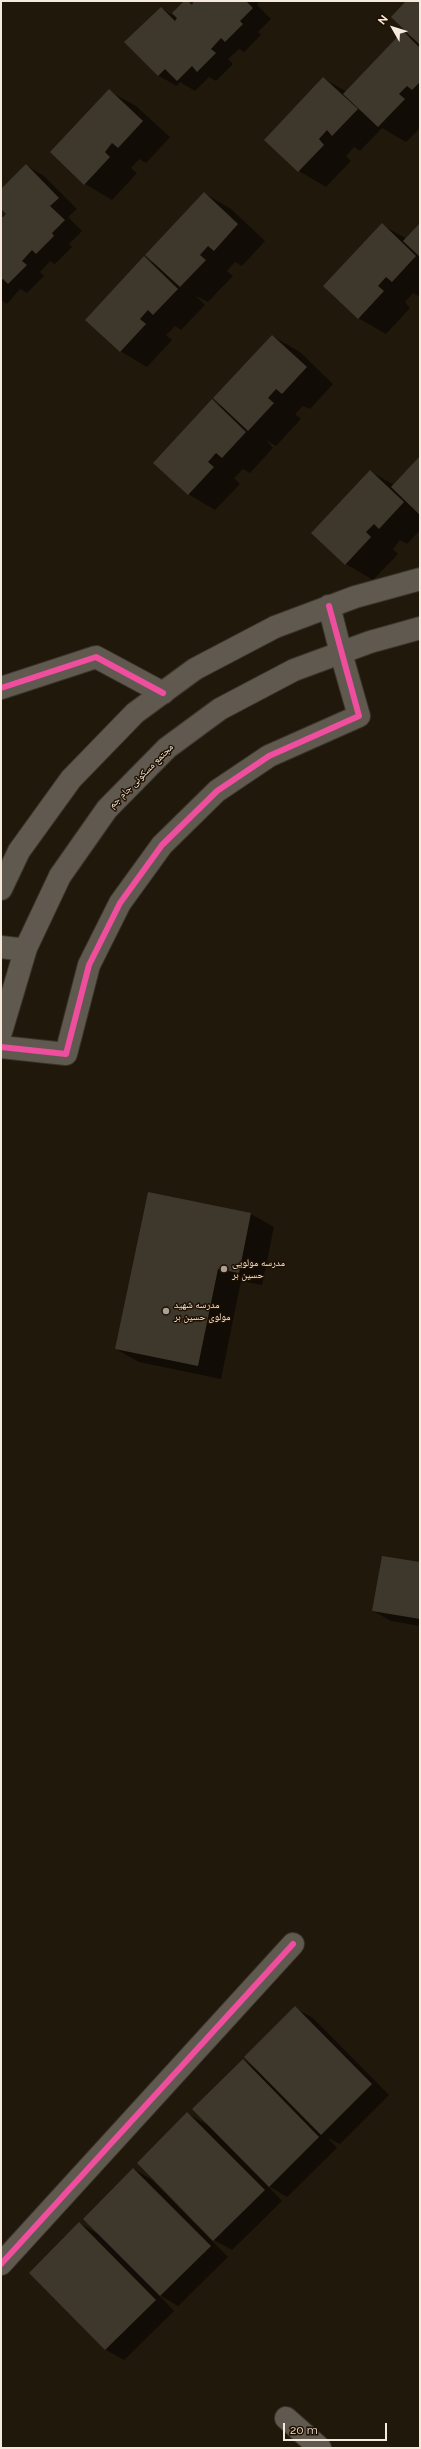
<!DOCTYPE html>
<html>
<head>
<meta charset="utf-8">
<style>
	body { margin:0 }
	#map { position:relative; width:421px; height:2449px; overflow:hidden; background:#20180b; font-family:Raleway,sans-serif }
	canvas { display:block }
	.frame { position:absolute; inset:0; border:2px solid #f5eadc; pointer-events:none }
	.north { position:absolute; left:373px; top:8px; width:40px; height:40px; -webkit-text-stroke:3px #1f1000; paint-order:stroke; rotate:309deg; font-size:11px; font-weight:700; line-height:16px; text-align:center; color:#f5eadc }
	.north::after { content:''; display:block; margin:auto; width:14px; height:18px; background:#f5eadc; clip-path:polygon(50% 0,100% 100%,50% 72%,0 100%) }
	.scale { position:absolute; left:283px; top:2423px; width:104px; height:18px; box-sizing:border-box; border:2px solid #f5eadc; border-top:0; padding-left:5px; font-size:12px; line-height:14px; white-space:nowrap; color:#f5eadc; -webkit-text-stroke:3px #1f1000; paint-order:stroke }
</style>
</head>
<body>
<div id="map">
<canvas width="421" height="2449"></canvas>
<div class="frame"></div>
<div class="north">N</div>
<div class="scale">20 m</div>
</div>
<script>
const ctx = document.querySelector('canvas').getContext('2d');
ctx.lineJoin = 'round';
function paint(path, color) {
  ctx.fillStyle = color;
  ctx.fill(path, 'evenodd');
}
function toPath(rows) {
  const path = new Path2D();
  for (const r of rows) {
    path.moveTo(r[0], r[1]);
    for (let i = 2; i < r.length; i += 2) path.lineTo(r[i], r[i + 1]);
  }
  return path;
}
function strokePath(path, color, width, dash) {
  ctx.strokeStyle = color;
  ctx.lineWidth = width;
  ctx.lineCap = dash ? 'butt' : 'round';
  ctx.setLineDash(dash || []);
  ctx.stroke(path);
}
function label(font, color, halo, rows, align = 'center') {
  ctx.font = font + ' Raleway,"Noto Naskh Arabic",sans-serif';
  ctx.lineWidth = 3;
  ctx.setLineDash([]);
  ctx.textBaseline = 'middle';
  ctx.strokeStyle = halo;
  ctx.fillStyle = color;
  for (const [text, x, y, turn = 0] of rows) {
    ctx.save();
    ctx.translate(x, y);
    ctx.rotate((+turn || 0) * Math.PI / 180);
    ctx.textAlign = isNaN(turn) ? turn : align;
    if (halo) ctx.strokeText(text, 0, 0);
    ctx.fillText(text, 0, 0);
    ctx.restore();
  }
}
paint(toPath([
	[185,1,194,4,195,1,260,1,257,5,271,19,258,32,261,35,244,52,239,49,228,59,233,64,216,81,209,77,195,91,180,82,177,86,159,76,126,42,161,8,177,18],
	[408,1,420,1,420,128,406,142,382,128,360,151,354,147,346,156,351,161,326,187,299,171,265,140,323,78,347,92,403,33,415,39],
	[109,91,136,106,170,137,146,163,139,159,131,168,137,173,112,200,85,184],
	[26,165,44,176,77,209,68,217,82,231,69,244,72,247,55,264,50,261,40,272,44,276,27,293,20,289,7,304,1,300,1,215,4,217,7,214,1,208,1,190],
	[204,193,231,209,265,241,242,266,235,262,227,271,233,276,208,302,196,296,205,305,181,330,175,326,166,335,172,340,147,367,120,351,144,257,153,263],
	[420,224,420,297,413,293,405,302,410,308,386,334,358,318,382,225,407,239],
	[272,336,300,352,333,384,310,409,303,406,295,414,301,419,276,446,266,440,273,448,250,473,243,469,234,478,240,484,215,510,188,494,212,400,221,406],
	[420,457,420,530,407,544,400,540,393,549,398,554,373,580,346,564,312,532,370,471,394,485],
	[149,1193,251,1214,274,1227,262,1285,241,1281,221,1379,139,1362,116,1349],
	[420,1563,420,1626,391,1621,373,1611],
	[295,2008,313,2018,389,2095,340,2144,328,2138,337,2148,287,2197,267,2185,282,2201,232,2250,214,2240,188,2114,208,2125,243,2060,254,2067],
	[134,2169,152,2180,228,2257,178,2306,158,2294,174,2311,124,2360,106,2350,30,2273,79,2223,100,2235]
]), '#0007');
paint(toPath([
	[184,1,188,1,192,5,194,1,246,1,253,8,240,21,243,24,225,42,221,38,211,49,216,53,197,72,192,66,177,81,165,69,158,76,124,42,161,7,175,21,177,18,172,13],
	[406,1,420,1,420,45,391,17],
	[403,31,420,48,420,82,412,90,407,86,399,94,405,99,378,127,343,94],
	[323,77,358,109,332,136,327,130,319,139,324,145,298,172,264,140],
	[109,89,143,121,118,148,112,143,105,152,110,157,84,185,50,152],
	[26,164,59,198,50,206,65,220,52,233,54,236,36,254,32,250,22,261,27,265,8,284,3,279,1,280,1,216,3,217,6,214,1,209,1,189],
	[204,192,238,224,214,251,208,246,200,255,206,260,180,287,145,255],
	[382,223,416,256,392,282,386,277,378,286,384,291,358,319,323,286],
	[420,223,420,257,403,241],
	[144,256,178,289,153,315,148,310,140,319,146,324,120,352,85,320],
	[272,335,307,367,282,394,276,389,268,398,274,403,248,431,213,398],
	[212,399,246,432,222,458,216,453,208,462,214,467,188,495,153,463],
	[420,456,420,515,391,487],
	[370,470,404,502,379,529,374,524,366,532,371,537,345,565,311,533],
	[148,1192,251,1213,239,1273,218,1269,198,1366,115,1349],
	[382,1556,420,1562,420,1619,372,1611],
	[295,2006,372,2084,321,2135,244,2057],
	[243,2059,319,2137,269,2187,192,2109],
	[187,2112,265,2190,213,2241,137,2163],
	[133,2168,211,2246,160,2296,83,2219],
	[79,2222,156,2300,105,2350,29,2273]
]), '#3e372c');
const minor = toPath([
	[1,688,96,657,163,693],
	[1,1047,66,1054,89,965,120,903,162,845,217,791,269,756,359,716,341,653],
	[1,2264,293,1944],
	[286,2418,320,2448]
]);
const tertiary = toPath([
	[329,606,341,653],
	[1,889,19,851,71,779,135,713,195,669,275,627,355,597,420,579],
	[1,947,17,949,26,948],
	[1,1032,26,948,60,876,107,809,167,748,220,709,294,670,370,642,420,628]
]);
strokePath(minor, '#3c352a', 24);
strokePath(tertiary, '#3c352a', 24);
strokePath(minor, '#5f5950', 22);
strokePath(tertiary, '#5f5950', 22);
strokePath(toPath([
	[1,688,96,657,163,693],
	[1,1047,66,1054,89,965,120,903,162,845,217,791,269,756,359,716,329,606],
	[1,2264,293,1944]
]), '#ef4d9e', 6);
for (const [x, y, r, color] of [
	[224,1269,4,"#aaa093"],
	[166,1311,4,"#aaa093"]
]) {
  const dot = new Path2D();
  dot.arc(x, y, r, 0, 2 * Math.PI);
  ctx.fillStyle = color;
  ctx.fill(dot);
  strokePath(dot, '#1f1000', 1.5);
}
label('10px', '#f5eadc', '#1f1000', [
	["مجتمع مسکونی جام جم",141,776,-45]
]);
label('10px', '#f5eadc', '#1f1000', [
	["مدرسه مولویی",232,1263],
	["حسین بر",232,1275],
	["مدرسه شهید",174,1305],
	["مولوی حسین بر",174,1317]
], 'left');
</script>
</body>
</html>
